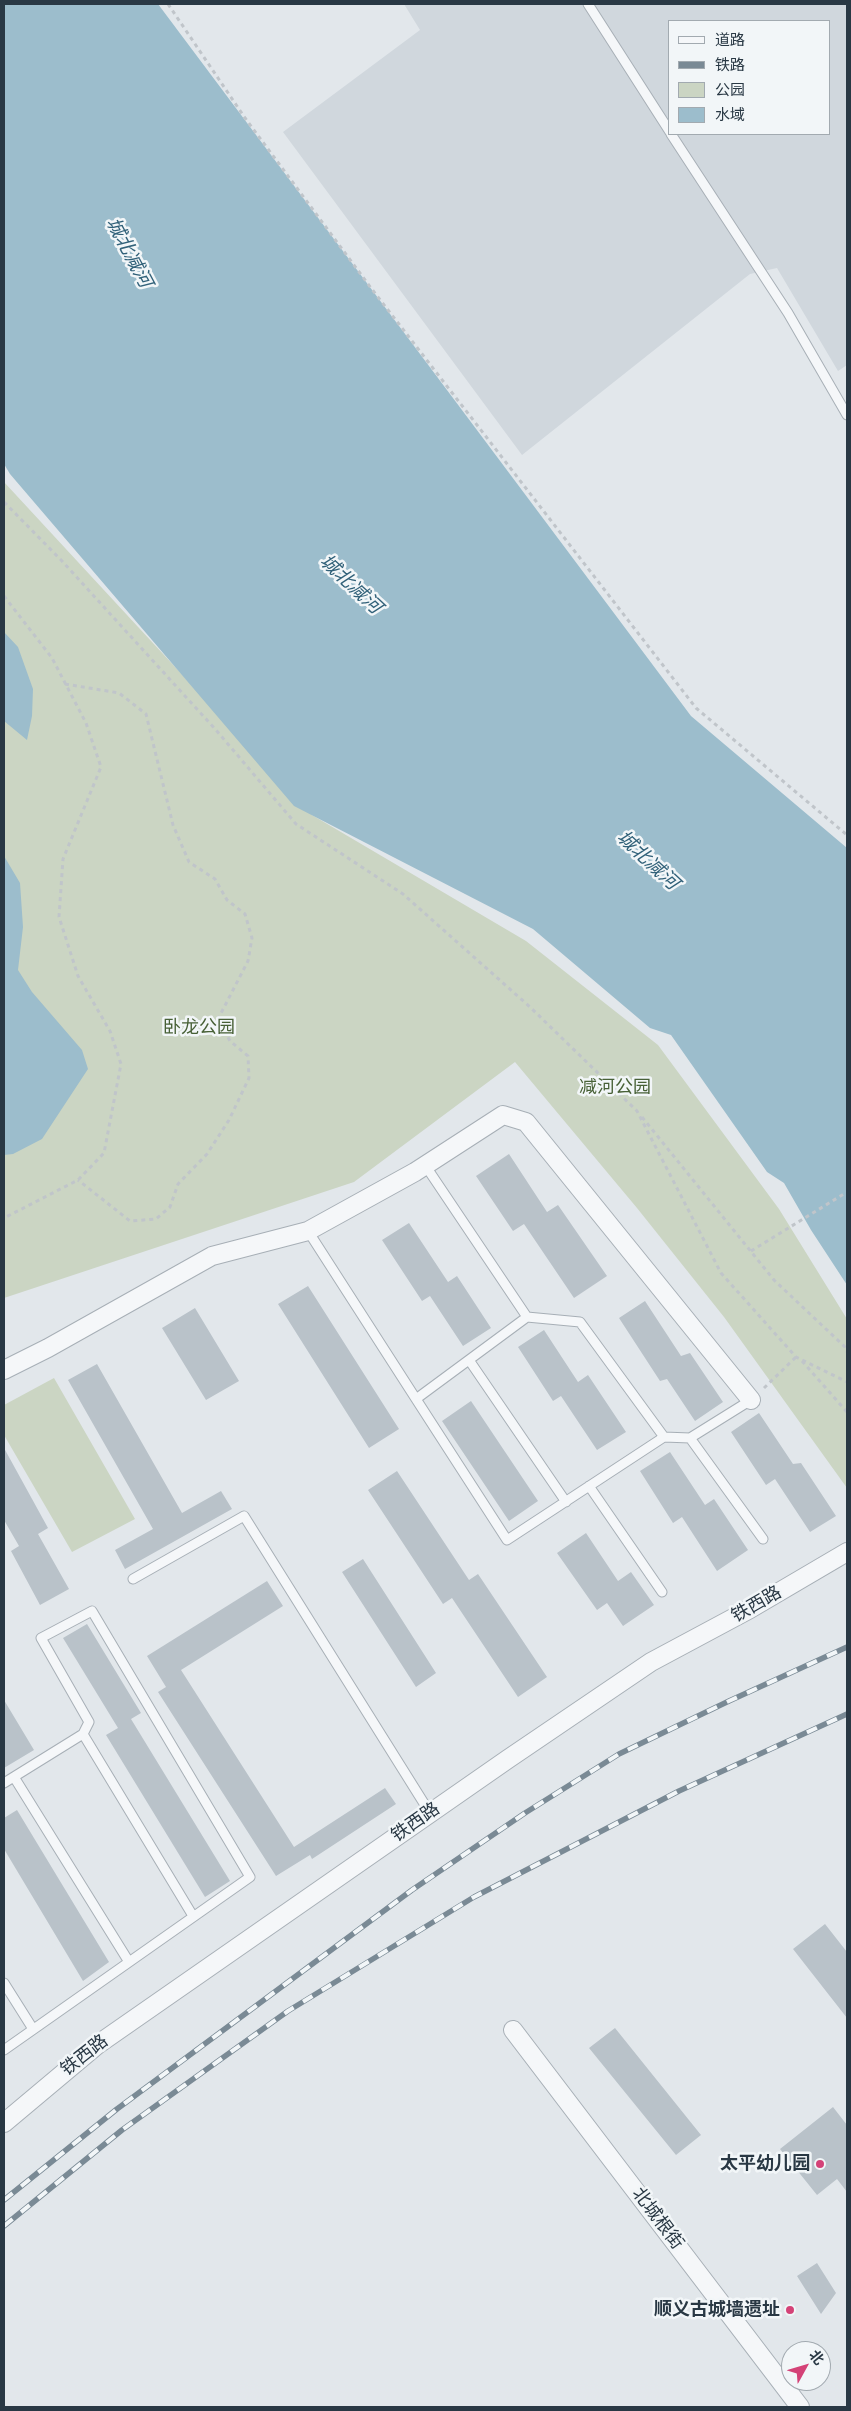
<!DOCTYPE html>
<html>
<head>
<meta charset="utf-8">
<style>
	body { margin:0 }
	#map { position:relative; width:851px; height:2411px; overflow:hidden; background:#e2e7eb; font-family:Poppins,"Noto Sans SC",sans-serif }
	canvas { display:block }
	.frame { position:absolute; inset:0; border:5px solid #293844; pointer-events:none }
	.legend { position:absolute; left:668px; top:20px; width:162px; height:115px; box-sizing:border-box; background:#f2f6f8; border:1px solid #a2aab0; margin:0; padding:6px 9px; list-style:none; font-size:15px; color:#293844 }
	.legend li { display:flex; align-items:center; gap:10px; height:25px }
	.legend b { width:25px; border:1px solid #a2aab0 }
	.north { position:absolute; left:781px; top:2341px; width:50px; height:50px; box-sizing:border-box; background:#f2f6f8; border:1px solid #a2aab0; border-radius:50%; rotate:51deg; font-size:14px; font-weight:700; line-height:20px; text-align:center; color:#293844 }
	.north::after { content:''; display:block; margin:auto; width:18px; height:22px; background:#d44277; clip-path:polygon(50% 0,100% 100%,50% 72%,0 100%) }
</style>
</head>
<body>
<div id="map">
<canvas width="851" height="2411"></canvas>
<div class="frame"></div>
<ul class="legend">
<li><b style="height:6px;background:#f5f7f9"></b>道路</li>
<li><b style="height:6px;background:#7a8a95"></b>铁路</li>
<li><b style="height:14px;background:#cbd5c3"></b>公园</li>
<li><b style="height:14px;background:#9cbdcc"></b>水域</li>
</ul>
<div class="north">北</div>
</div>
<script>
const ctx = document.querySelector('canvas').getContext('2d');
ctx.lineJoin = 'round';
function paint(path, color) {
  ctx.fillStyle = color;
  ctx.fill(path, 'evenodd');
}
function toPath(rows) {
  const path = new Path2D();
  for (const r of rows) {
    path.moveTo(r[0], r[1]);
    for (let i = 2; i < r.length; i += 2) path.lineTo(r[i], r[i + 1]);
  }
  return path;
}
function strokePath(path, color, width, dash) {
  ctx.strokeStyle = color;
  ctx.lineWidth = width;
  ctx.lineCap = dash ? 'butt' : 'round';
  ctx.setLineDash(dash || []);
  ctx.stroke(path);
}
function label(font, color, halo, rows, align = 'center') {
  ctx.font = font + ' Poppins,"Noto Sans SC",sans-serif';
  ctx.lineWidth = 5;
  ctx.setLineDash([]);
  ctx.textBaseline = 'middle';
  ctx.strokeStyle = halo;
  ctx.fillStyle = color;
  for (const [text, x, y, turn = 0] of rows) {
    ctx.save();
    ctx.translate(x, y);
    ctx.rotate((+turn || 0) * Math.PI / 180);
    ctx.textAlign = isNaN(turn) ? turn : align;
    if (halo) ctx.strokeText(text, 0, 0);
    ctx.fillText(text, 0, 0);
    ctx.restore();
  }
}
paint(toPath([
	[404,4,847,4,847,365,838,371,777,268,750,274,522,455,283,132,420,30],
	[670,21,830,21,830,134,670,134]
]), '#d0d7dd');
paint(toPath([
	[4,482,312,815,526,941,658,1045,779,1209,847,1319,847,1488,724,1317,637,1208,515,1062,354,1182,4,1298],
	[54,1378,135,1519,72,1552,4,1435,4,1405]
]), '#cbd5c3');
paint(toPath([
	[4,4,158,4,691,716,847,848,847,1285,811,1230,784,1183,767,1172,671,1035,650,1028,533,929,294,806,10,474,4,464],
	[4,632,18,647,33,689,32,716,27,740,4,721],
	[4,856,20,883,23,927,18,970,32,992,82,1050,88,1069,42,1139,13,1154,4,1155]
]), '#9cbdcc');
paint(toPath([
	[509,1154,547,1212,558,1205,607,1276,574,1298,524,1224,513,1231,476,1176],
	[409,1223,448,1282,457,1276,491,1328,463,1346,430,1296,422,1301,382,1240],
	[308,1286,399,1429,369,1448,278,1304],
	[645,1301,681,1356,690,1353,723,1402,695,1421,667,1379,660,1381,619,1318],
	[195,1308,239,1381,206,1400,162,1328],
	[544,1330,578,1382,588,1375,626,1432,597,1450,561,1396,553,1401,518,1347],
	[97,1364,182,1513,221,1491,232,1509,125,1569,115,1550,153,1529,68,1380],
	[471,1401,538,1501,509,1521,442,1421],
	[759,1413,793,1464,801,1463,836,1516,810,1532,775,1479,766,1485,731,1432],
	[4,1448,48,1528,38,1534,69,1589,40,1605,11,1551,19,1546,4,1520],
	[670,1452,705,1505,714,1499,748,1550,717,1571,682,1517,673,1523,640,1471],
	[397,1471,469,1580,478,1574,547,1677,518,1697,452,1598,443,1604,368,1490],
	[586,1533,618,1581,631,1572,654,1605,623,1626,607,1603,597,1610,557,1553],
	[363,1559,436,1673,416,1687,342,1572],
	[267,1581,283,1606,181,1670,294,1847,385,1788,396,1804,312,1859,310,1855,276,1876,158,1692,166,1687,147,1656],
	[87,1624,141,1713,131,1719,230,1881,205,1897,106,1735,118,1728,63,1638],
	[4,1700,34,1750,4,1768],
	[17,1810,109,1962,83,1981,4,1849,4,1818],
	[825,1924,847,1952,847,2018,793,1949],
	[615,2028,701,2135,676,2155,589,2048],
	[833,2107,847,2125,847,2192,837,2179,817,2195,780,2149],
	[817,2263,836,2293,821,2314,797,2276]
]), '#b9c2c9');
const service = toPath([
	[588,4,670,132],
	[671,134,788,313,847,415],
	[425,1165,527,1317,580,1322,664,1437,690,1438,763,1539],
	[308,1231,416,1399,527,1317],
	[469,1360,566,1502],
	[416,1399,507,1540,664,1437],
	[690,1438,751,1400],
	[589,1486,662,1592],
	[133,1579,244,1516,430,1813],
	[83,1734,193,1916],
	[14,1777,129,1962],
	[4,1783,83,1734,89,1722,41,1638,92,1611,250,1877,4,2050],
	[4,1983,33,2029]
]);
const minor = toPath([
	[4,1370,48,1348,212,1256,308,1231,415,1172,503,1115,526,1122,751,1400],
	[513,2030,800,2407],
	[4,2123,97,2045,508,1759,651,1662,750,1609,847,1552]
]);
strokePath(service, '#a7afb6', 11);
strokePath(minor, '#a7afb6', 20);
strokePath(toPath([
	[168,4,245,118,371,288,696,708,847,835],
	[4,502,62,561,216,730,296,824,403,894,530,1007,637,1111,721,1273,796,1357,847,1382],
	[4,596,52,658,86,723,101,767,63,859,59,917,78,976,110,1031,121,1064,104,1153,78,1180,4,1218],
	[65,684,119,693,146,714,173,825,189,862,215,879,227,900,245,914,252,938,248,961,218,1019,230,1041,248,1056,249,1078,229,1120,207,1154,178,1184,170,1207,156,1219,130,1221,78,1180],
	[642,1117,774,1280,845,1347,847,1352],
	[751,1251,847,1192],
	[802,1361,847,1412],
	[764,1388,796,1357]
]), '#c0c5ca', 3, [4, 4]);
strokePath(service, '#f5f7f9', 9);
strokePath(minor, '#f5f7f9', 18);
const rail = toPath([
	[4,2200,117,2109,412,1890,525,1813,619,1754,729,1701,847,1647],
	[4,2226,122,2130,288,2011,474,1897,679,1791,847,1714]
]);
strokePath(rail, '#7a8a95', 5.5);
strokePath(rail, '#f2f6f8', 4, [11]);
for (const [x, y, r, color] of [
	[820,2164,5,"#d44277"],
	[790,2310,5,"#d44277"]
]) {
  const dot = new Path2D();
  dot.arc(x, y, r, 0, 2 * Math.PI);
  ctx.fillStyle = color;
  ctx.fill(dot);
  strokePath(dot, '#f2f6f8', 2);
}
label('18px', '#476036', '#f2f6f8', [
	["卧龙公园",199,1028],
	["减河公园",615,1088]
]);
label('18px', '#293844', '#f2f6f8', [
	["铁西路",757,1605,-30],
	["铁西路",416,1823,-35],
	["铁西路",85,2056,-38],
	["北城根街",657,2219,53]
]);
label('bold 18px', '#293844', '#f2f6f8', [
	["太平幼儿园",810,2164],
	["顺义古城墙遗址",780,2310]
], 'right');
label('italic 19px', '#316179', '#f2f6f8', [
	["城北减河",128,253,62],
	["城北减河",350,585,43],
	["城北减河",647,861,43]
]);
</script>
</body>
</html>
